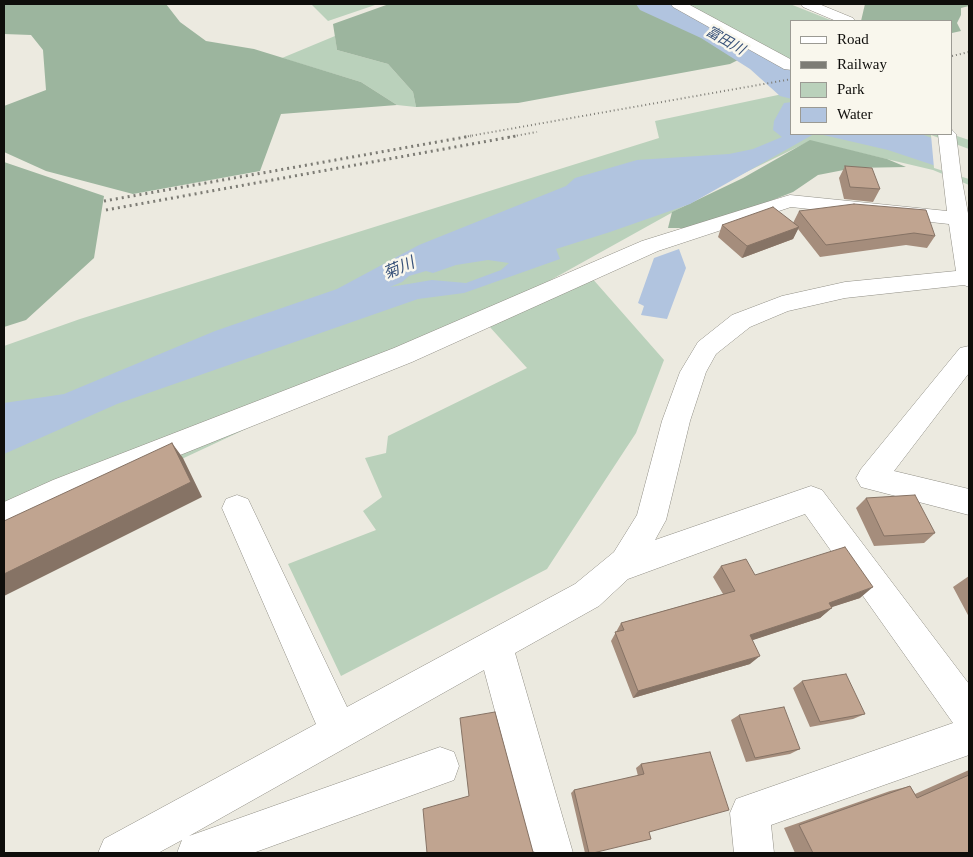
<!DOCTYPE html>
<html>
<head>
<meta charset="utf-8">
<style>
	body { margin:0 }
	#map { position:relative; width:973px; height:857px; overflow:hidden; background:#eceae0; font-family:"Times New Roman",serif }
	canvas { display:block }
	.frame { position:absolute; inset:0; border:5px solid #0f0e0b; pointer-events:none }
	.legend { position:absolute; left:790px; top:20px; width:162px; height:115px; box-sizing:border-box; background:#f9f7ed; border:1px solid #9b9a93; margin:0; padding:6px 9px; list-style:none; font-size:15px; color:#0f0e0b }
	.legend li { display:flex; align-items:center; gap:10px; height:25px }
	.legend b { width:25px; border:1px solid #9b9a93 }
</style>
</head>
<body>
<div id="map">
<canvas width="973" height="857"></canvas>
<div class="frame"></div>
<ul class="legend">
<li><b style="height:6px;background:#fff"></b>Road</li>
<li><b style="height:6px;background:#7d7c75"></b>Railway</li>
<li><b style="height:14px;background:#bad1bb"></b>Park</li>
<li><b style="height:14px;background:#b1c4df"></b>Water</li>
</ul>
</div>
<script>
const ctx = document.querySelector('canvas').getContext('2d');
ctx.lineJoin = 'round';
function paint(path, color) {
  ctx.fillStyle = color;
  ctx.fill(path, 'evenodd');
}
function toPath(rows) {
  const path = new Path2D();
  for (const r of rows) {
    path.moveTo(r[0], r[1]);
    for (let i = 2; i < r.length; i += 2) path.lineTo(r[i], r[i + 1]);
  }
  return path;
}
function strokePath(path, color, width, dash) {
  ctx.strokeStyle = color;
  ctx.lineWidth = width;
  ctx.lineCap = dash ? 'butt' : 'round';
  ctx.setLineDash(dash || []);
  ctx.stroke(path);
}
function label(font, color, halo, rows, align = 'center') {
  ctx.font = font + ' "Times New Roman","Noto Sans JP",serif';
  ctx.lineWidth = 5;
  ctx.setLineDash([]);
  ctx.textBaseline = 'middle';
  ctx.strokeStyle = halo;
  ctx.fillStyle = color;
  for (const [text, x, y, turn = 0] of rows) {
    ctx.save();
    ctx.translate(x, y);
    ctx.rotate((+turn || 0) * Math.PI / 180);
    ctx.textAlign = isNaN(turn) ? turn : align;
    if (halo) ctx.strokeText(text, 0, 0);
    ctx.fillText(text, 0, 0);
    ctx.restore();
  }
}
paint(toPath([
	[311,4,378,4,328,21],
	[678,4,790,4,833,21,792,21,792,68,783,69,749,42],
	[335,36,337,50,388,64,413,92,416,107,397,105,361,82,282,58],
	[792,92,792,134,951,134,969,140,969,185,933,170,810,141,736,177,477,321,4,542,4,346,80,319,659,138,655,121],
	[591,277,664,360,636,433,547,569,341,676,288,564,376,530,363,511,382,497,365,458,386,453,388,436,527,368,488,325]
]), '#bad1bb');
paint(toPath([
	[4,4,166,4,180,22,206,41,254,49,361,82,397,105,281,114,260,171,133,194,46,171,4,152,4,106,46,90,43,50,31,35,4,34],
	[389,4,647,4,675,18,711,32,744,57,730,64,518,103,416,107,413,92,388,64,337,50,333,24],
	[865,4,969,4,969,6,961,8,961,15,957,23,961,31,952,33,952,21,861,21],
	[810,140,887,159,906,167,854,168,818,175,793,192,702,228,668,228,672,212,743,178],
	[4,162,104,196,94,258,26,320,4,327]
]), '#9cb59e');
paint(toPath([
	[792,102,792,134,814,134,690,204,610,232,556,249,560,259,464,293,418,299,117,404,4,454,4,403,64,394,215,331,337,289,419,245,566,186,575,178,637,160,729,154,753,149,782,137,773,130,774,121,784,103],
	[488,260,509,263,501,270,466,283,432,280,390,287,402,282,409,276,426,271,433,273,456,265],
	[819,134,921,134,969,152,969,177,888,150],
	[679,249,686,268,667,319,641,315,644,306,638,303,654,258]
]), '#b1c4df');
paint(toPath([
	[931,135,969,149,969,179,934,168]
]), '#eceae0');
paint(toPath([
	[636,4,672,4,721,26,772,55,792,72,792,99,780,96,750,69,701,38,640,10,636,4]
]), '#b1c4df');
const minor = toPath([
	[671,4,688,4,792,60,792,70,784,69,673,7,671,4],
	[801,4,819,4,853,18,855,21,836,21,803,7,801,4],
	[952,130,956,134,961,175,969,219,969,287,964,285,845,298,788,311,750,327,716,354,706,372,690,421,666,520,655,540,811,486,822,490,969,684,969,755,771,825,774,853,734,853,730,813,736,799,953,723,805,514,628,579,599,606,515,653,573,853,533,853,484,670,189,836,440,747,454,752,459,766,454,780,253,853,177,853,182,840,158,853,98,853,104,839,316,724,222,508,226,499,237,495,248,499,347,707,575,584,614,552,637,515,662,421,680,372,698,342,732,315,782,296,845,282,956,271,949,224,791,207,658,251,412,362,73,498,4,529,4,502,53,480,394,348,642,241,783,197,790,195,947,211,938,134,952,134,952,130],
	[969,346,969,373,894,471,969,489,969,515,861,487,856,478,861,469,960,348,969,346]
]);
strokePath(minor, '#918f86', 1);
paint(minor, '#fff');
strokePath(toPath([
	[952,56,969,52],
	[464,137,792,79],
	[509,137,537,132]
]), '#7d7c75', 2, [1, 3]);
strokePath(toPath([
	[104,201,471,136],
	[106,210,516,136]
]), '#7d7c75', 3, [2, 4]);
paint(toPath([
	[845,166,880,189,873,202,844,199,839,178],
	[799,211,935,236,927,248,906,245,820,257,798,229,793,239,742,258,718,237,722,225,793,223],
	[866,498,935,533,924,543,874,546,856,508],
	[721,566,755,575,860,598,831,607,820,618,752,640,750,664,633,698,611,641,621,623,723,594,713,577],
	[969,576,969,617,953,587],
	[802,681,865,714,853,719,810,727,793,688],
	[739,715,800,749,790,754,746,762,731,720],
	[710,752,649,833,594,853,585,853,571,793,574,790,638,776,636,768,641,764],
	[969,770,969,853,795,853,784,828,890,791,910,786,915,794]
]), '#a58d7c');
paint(toPath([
	[799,227,793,239,742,258,747,246],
	[172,443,183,458,202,497,4,596,4,574],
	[873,587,860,598,817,612,829,603],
	[832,608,820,618,741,644,750,635],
	[760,656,750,664,633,698,638,691]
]), '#867365');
const building = toPath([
	[845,166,872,168,880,189,850,187,845,166],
	[854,204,926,210,935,236,914,233,826,245,799,211,854,204],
	[773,207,799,227,747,246,722,225,773,207],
	[172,443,191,482,4,574,4,521,172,443],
	[915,495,935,533,884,536,866,498,915,495],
	[845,547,873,587,829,603,832,608,750,635,760,656,638,691,615,632,624,630,621,623,735,591,721,566,746,559,755,575,845,547],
	[846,674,865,714,820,722,802,681,846,674],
	[784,707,800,749,755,758,739,715,784,707],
	[495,712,533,852,537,853,427,853,423,809,469,796,460,718,495,712],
	[710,752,729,810,649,832,651,839,593,853,589,853,574,790,644,774,641,764,710,752],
	[969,775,969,853,813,853,799,825,910,786,917,798,969,775]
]);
paint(building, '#c0a490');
strokePath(building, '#867365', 1);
label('italic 14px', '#375179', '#f9f7ed', [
	["富田川",725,41,30]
]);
label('italic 16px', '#375179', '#f9f7ed', [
	["菊川",399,269,-23]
]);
</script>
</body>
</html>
